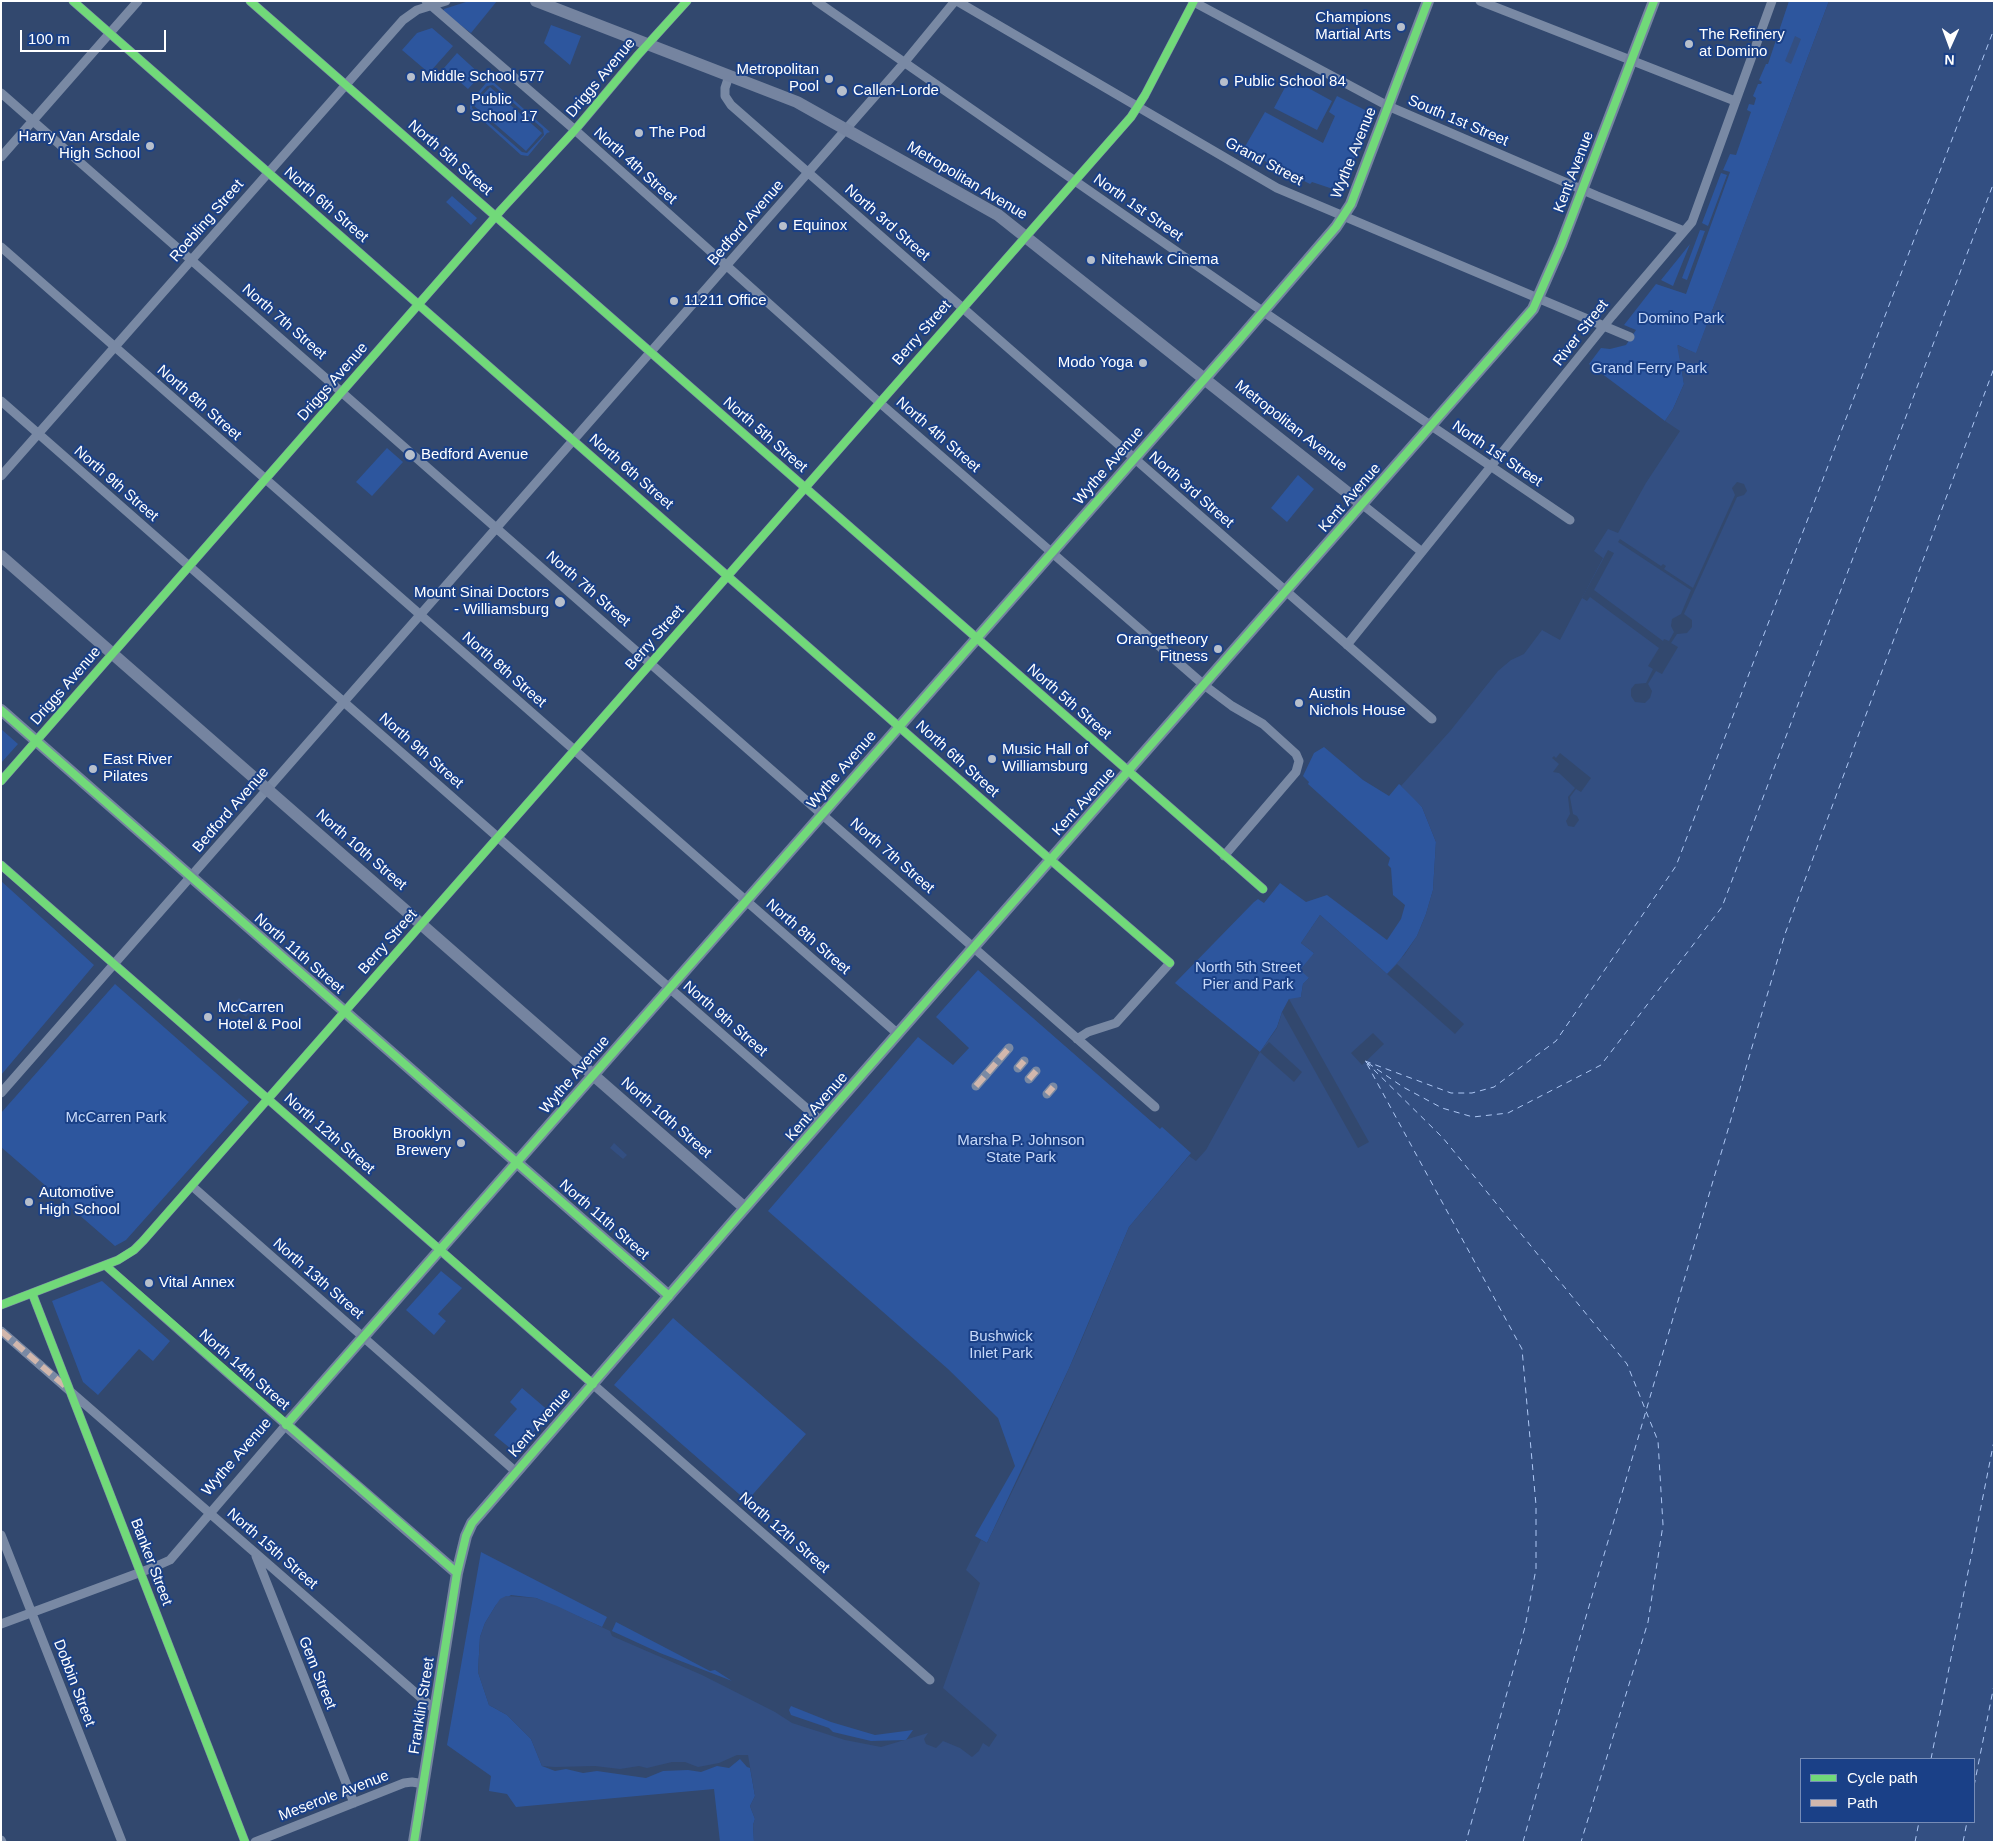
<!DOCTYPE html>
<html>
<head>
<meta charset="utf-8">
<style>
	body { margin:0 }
	#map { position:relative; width:1995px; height:1843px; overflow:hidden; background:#32486e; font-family:Arial,sans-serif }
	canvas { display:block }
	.frame { position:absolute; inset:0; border:2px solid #fff; pointer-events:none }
	.legend { position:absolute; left:1800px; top:1758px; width:175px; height:65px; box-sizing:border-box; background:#1a4087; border:1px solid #768cb7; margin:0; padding:6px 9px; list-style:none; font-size:15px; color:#fff }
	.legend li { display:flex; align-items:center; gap:10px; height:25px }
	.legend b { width:25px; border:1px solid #768cb7 }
	.north { position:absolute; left:1925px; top:20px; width:50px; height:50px; -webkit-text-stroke:4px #1a4087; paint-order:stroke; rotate:182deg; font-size:14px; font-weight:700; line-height:20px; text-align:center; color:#fff }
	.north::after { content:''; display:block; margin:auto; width:18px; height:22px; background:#fff; clip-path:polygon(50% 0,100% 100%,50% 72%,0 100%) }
	.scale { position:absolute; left:20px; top:30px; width:146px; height:22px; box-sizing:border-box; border:2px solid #fff; border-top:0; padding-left:6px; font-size:15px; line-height:18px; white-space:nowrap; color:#fff; -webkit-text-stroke:4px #1a4087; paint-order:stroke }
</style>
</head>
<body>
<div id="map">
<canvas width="1995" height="1843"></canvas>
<div class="frame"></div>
<ul class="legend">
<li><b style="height:6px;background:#71d979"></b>Cycle path</li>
<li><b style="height:6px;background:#d1b7ad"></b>Path</li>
</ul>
<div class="north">N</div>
<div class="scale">100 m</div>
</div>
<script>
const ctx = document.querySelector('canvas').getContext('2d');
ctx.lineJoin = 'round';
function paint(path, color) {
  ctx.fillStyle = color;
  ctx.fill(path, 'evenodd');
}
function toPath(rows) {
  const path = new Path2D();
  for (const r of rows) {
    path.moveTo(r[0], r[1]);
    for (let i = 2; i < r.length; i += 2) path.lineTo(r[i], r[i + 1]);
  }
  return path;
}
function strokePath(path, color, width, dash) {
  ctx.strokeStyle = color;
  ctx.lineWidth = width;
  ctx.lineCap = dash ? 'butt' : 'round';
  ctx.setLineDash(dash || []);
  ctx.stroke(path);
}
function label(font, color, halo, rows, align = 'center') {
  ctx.font = font + ' Arial,sans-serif';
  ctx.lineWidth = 4;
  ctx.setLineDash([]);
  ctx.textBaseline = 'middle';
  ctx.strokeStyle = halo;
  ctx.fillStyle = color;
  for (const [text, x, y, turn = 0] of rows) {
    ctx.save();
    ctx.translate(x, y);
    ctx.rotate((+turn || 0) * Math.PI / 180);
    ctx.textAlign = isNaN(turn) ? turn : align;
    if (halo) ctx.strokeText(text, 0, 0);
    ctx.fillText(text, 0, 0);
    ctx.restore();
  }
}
paint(toPath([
	[469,1,497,1,471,33,443,12,444,9],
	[1789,1,1829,1,1696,354,1678,345,1684,384,1673,409,1665,421,1589,364,1601,348,1610,349,1626,345,1636,330,1624,325,1656,284,1686,294,1730,172,1723,170,1730,154,1736,155,1751,112,1747,110,1749,104,1754,105,1756,98,1753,96,1758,84,1761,84,1762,82,1759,80,1766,64,1768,64],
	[551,25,581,36,570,65,544,43],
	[432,28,453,46,429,73,402,50,417,33],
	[457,53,481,75,468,89,444,68],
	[1290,78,1332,101,1317,130,1274,108],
	[490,79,550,132,547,133,528,156,521,155,470,109,470,102,486,83,489,82],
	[493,85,543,129,544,135,527,153,522,152,472,108,472,103,487,86],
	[490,87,542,133,526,151,473,105],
	[1337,96,1371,113,1342,192,1312,182,1310,184,1243,150,1265,112,1323,143,1335,116,1329,112],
	[1721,173,1727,175,1708,226,1702,223],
	[452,196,477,218,471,225,446,202],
	[1700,230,1705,231,1687,280,1682,278],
	[1690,244,1673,286,1661,280],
	[387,448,403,462,372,496,356,482],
	[1298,475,1314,489,1287,522,1271,508],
	[1,729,18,744,1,763],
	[1324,747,1363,780,1389,796,1399,784,1408,791,1422,807,1436,842,1433,890,1426,914,1417,936,1397,964,1455,1034,1320,915,1301,943,1314,953,1309,978,1303,984,1301,997,1282,1012,1277,1027,1260,1052,1175,983,1254,902,1258,899,1264,903,1280,883,1306,902,1327,895,1387,940,1401,919,1405,905,1393,895,1391,868,1388,865,1390,858,1308,784,1309,782,1303,776,1314,753],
	[1,881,94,965,1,1075],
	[978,970,1160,1129,1162,1127,1191,1153,1129,1227,1070,1366,987,1543,975,1536,1015,1466,998,1418,948,1369,768,1211,918,1037,953,1065,969,1048,936,1017],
	[115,984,249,1102,126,1240,115,1246,1,1147,1,1113],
	[441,1271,462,1288,438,1314,446,1321,434,1335,406,1310],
	[102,1281,170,1341,153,1361,139,1349,98,1395,83,1382,52,1301],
	[673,1318,806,1434,747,1501,614,1385],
	[522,1388,550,1412,516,1453,494,1435,517,1409,510,1402],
	[481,1552,607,1617,602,1627,536,1598,511,1595,496,1605,485,1623,480,1637,478,1672,489,1705,507,1715,531,1739,542,1766,555,1771,566,1769,583,1773,597,1771,646,1778,663,1771,688,1770,701,1772,717,1766,729,1768,740,1759,747,1767,750,1768,755,1796,750,1806,755,1819,753,1825,754,1842,720,1842,714,1789,516,1807,507,1794,489,1791,491,1776,447,1745],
	[616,1622,710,1671,715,1670,732,1681,660,1653,612,1631],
	[791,1706,831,1722,875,1735,913,1730,906,1740,871,1741,833,1732,829,1728,791,1715,789,1710]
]), '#2d569e');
paint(toPath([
	[1829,1,1994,1,1994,1842,754,1842,753,1825,755,1819,750,1806,755,1796,748,1755,737,1755,719,1763,698,1767,685,1762,672,1762,647,1768,639,1766,620,1769,595,1766,555,1767,542,1766,531,1739,507,1715,489,1705,478,1672,480,1637,485,1623,496,1605,500,1599,506,1596,536,1598,557,1606,610,1631,612,1636,702,1675,775,1712,792,1723,845,1740,881,1747,928,1733,924,1739,926,1744,936,1748,943,1741,960,1748,972,1757,979,1751,983,1743,989,1747,997,1735,943,1688,980,1583,966,1570,981,1540,987,1543,1031,1453,1080,1344,1129,1227,1189,1156,1196,1161,1206,1150,1260,1052,1277,1028,1282,1012,1289,999,1301,997,1303,984,1309,978,1300,970,1314,953,1301,943,1320,915,1387,974,1405,954,1417,936,1426,914,1433,890,1436,842,1422,807,1401,786,1451,730,1498,671,1511,660,1524,654,1542,630,1560,640,1603,558,1594,551,1608,529,1618,533,1646,483,1680,431,1665,421,1673,409,1684,384,1677,345,1696,353],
	[1801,1759,1974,1759,1974,1822,1801,1822],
	[1795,36,1801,39,1791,64,1785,61],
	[239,998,252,1010,246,1017,233,1005],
	[614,1143,627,1155,623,1159,610,1148]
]), '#334f82');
paint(toPath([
	[1737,482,1744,484,1747,491,1744,495,1737,497,1684,614,1692,620,1692,627,1687,633,1677,634,1671,643,1678,647,1662,674,1656,671,1648,684,1652,691,1650,698,1645,703,1635,702,1631,696,1631,689,1635,684,1646,683,1653,669,1648,666,1659,648,1590,597,1587,601,1582,598,1608,550,1614,553,1594,590,1663,641,1664,639,1669,641,1674,632,1671,626,1672,619,1681,614,1691,590,1618,542,1620,539,1661,566,1663,564,1666,566,1664,569,1693,588,1735,495,1732,488],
	[1560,753,1591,778,1581,792,1576,789,1570,797,1573,814,1577,816,1579,820,1574,827,1568,826,1566,821,1570,814,1568,797,1575,788,1559,773,1553,772,1559,764,1552,758,1554,756,1556,758],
	[1397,964,1464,1024,1455,1034,1387,974],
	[1289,999,1369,1142,1358,1148,1282,1012],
	[1373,1033,1384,1044,1362,1065,1351,1053],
	[1269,1042,1302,1072,1294,1082,1260,1052]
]), '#32486e');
strokePath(toPath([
	[1365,1061,1451,1093,1472,1093,1494,1087,1556,1041,1676,866,1994,29],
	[1366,1062,1443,1138,1627,1364,1658,1441,1663,1525,1648,1622,1581,1842],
	[1368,1063,1403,1087,1442,1108,1473,1117,1508,1113,1601,1065,1722,907,1994,182],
	[1367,1064,1522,1349,1536,1505,1536,1569,1525,1627,1466,1842],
	[1931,1759,1994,1441],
	[1974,1786,1994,1685],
	[1523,1842,1576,1651,1785,934,1994,368],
	[1915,1842,1919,1822],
	[1963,1842,1967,1822]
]), '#adc7f4', 1, [6, 5]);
strokePath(toPath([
	[73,1,1045,855,1170,963,1116,1023,1088,1032,1077,1039],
	[250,1,1263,889],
	[426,1,575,130,880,403,1204,685,1232,706,1263,724,1296,754,1299,761,1296,772,1224,856],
	[816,1,1255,306,1570,520],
	[957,1,1277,188,1630,337],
	[1192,1,1388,106,1597,196,1684,231],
	[1480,1,1735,101],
	[729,76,725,88,725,96,731,105,1432,719],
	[1,93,1155,1107],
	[1,157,138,1],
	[1,247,898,1034],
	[1,401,822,1122],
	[1,476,403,20,417,10,446,1],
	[1363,505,1422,552],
	[1347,645,1612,316,1692,222,1772,1],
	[1,781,502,209,575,130,638,55,687,1],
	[1,865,930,1680],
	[1018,1068,1024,1061],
	[1029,1079,1036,1071],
	[976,1086,1009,1048],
	[1,1093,904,63,955,1],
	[1047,1094,1053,1087],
	[192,1186,515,1471],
	[32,1293,245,1842],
	[1,1305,118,1260,134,1250,143,1241,1131,117,1145,95,1194,1],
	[1,1331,434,1709],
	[1,1535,122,1842],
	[256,1556,354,1803],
	[1,1624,152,1568,170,1560,286,1425,105,1265],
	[1,1840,2,1842],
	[255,1842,404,1783,412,1782,424,1784]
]), '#7989a4', 9);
strokePath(toPath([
	[536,1,797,102,998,215,1363,505],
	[1,556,745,1208],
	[1,710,669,1296],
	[457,1573,286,1425,1237,342,1336,227,1351,204,1428,1],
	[414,1842,457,1573,466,1536,472,1523,738,1216,1533,309,1561,245,1654,1]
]), '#7584a0', 12);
strokePath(toPath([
	[1018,1068,1024,1061],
	[1029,1079,1036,1071],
	[976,1086,1009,1048],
	[1047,1094,1053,1087],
	[1,1331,65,1386]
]), '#d1b7ad', 6, [12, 6]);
strokePath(toPath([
	[73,1,1045,855,1170,963],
	[250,1,1263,889],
	[1,710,669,1296],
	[1,781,502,209,575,130,638,55,687,1],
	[1,865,593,1384],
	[105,1265,457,1573],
	[32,1293,245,1842],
	[1,1305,118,1260,134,1250,143,1241,1131,117,1145,95,1194,1],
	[286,1425,1237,342,1336,227,1351,204,1428,1],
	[414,1842,457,1573,466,1536,472,1523,738,1216,1533,309,1561,245,1654,1]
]), '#71d979', 8);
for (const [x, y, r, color] of [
	[1401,27,5,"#b7bfcc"],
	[1689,44,5,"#b7bfcc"],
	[411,77,5,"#b7bfcc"],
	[829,79,5,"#b7bfcc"],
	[1224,82,5,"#b7bfcc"],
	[842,91,6,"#b7bfcc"],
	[461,109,5,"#b7bfcc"],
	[639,133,5,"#b7bfcc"],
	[150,146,5,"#b7bfcc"],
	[783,226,5,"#b7bfcc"],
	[1091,260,5,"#b7bfcc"],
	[674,301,5,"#b7bfcc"],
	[1143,363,5,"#b7bfcc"],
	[410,455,6,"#b7bfcc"],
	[560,602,6,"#b7bfcc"],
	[1218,649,5,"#b7bfcc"],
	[1299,703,5,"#b7bfcc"],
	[992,759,5,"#b7bfcc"],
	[93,769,5,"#b7bfcc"],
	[208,1017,5,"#b7bfcc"],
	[461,1143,5,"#b7bfcc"],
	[29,1202,5,"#b7bfcc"],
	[149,1283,5,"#b7bfcc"]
]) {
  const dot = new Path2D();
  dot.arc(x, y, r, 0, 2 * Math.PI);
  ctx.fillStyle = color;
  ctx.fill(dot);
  strokePath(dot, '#1a4087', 2);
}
label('15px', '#fff', '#1a4087', [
	["Champions",1391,18,"right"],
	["Martial Arts",1391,35,"right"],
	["The Refinery",1699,35],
	["at Domino",1699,52],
	["Metropolitan",819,70,"right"],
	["Pool",819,87,"right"],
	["Middle School 577",421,77],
	["Public School 84",1234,82],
	["Callen-Lorde",853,91],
	["Public",471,100],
	["School 17",471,117],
	["The Pod",649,133],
	["Harry Van Arsdale",140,137,"right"],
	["High School",140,154,"right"],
	["Equinox",793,226],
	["Nitehawk Cinema",1101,260],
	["11211 Office",684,301],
	["Modo Yoga",1133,363,"right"],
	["Bedford Avenue",421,455],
	["Mount Sinai Doctors",549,593,"right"],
	["- Williamsburg",549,610,"right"],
	["Orangetheory",1208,640,"right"],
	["Fitness",1208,657,"right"],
	["Austin",1309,694],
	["Nichols House",1309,711],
	["Music Hall of",1002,750],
	["Williamsburg",1002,767],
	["East River",103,760],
	["Pilates",103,777],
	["McCarren",218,1008],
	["Hotel & Pool",218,1025],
	["Brooklyn",451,1134,"right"],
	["Brewery",451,1151,"right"],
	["Automotive",39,1193],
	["High School",39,1210],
	["Vital Annex",159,1283]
], 'left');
label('15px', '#fff', '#1a4087', [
	["Driggs Avenue",601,78,-50],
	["South 1st Street",1458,121,23],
	["Wythe Avenue",1354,153,-68],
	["North 5th Street",450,158,41],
	["Grand Street",1264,162,28],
	["North 4th Street",635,166,42],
	["Kent Avenue",1574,172,-69],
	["Metropolitan Avenue",967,181,31],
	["North 6th Street",326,205,41],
	["North 1st Street",1138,208,35],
	["Roebling Street",207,221,-49],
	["Bedford Avenue",746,223,-49],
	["North 3rd Street",887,223,41],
	["North 7th Street",284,322,41],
	["Berry Street",922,333,-49],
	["River Street",1581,333,-52],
	["Driggs Avenue",333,382,-49],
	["North 8th Street",199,403,41],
	["Metropolitan Avenue",1291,426,38],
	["North 5th Street",765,435,41],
	["North 4th Street",938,435,41],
	["North 1st Street",1497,454,34],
	["Wythe Avenue",1109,466,-49],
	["North 6th Street",631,472,41],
	["North 9th Street",116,484,41],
	["North 3rd Street",1191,490,41],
	["Kent Avenue",1350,498,-49],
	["North 7th Street",588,589,41],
	["Berry Street",655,638,-49],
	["North 8th Street",504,670,41],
	["Driggs Avenue",66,686,-49],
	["North 5th Street",1069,702,41],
	["North 9th Street",421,751,41],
	["North 6th Street",957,759,42],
	["Wythe Avenue",842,770,-49],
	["Kent Avenue",1084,802,-48],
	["Bedford Avenue",231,810,-49],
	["North 10th Street",361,850,41],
	["North 7th Street",892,856,41],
	["North 8th Street",808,937,41],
	["Berry Street",388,942,-49],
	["North 11th Street",299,954,41],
	["North 9th Street",725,1019,41],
	["Wythe Avenue",575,1075,-49],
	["Kent Avenue",817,1107,-49],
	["North 10th Street",666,1118,41],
	["North 12th Street",329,1134,41],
	["North 11th Street",604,1220,41],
	["North 13th Street",318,1279,41],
	["North 14th Street",244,1370,41],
	["Kent Avenue",540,1423,-49],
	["Wythe Avenue",237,1457,-49],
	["North 12th Street",784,1533,41],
	["North 15th Street",272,1549,41],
	["Banker Street",151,1562,69],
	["Gem Street",317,1673,68],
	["Dobbin Street",74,1683,69],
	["Franklin Street",422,1706,-81],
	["Meserole Avenue",334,1796,-21]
]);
label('15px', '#c7d9f9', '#1a4087', [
	["Domino Park",1681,319],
	["Grand Ferry Park",1649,369],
	["North 5th Street",1248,968],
	["Pier and Park",1248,985],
	["McCarren Park",116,1118],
	["Marsha P. Johnson",1021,1141],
	["State Park",1021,1158],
	["Bushwick",1001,1337],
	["Inlet Park",1001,1354]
]);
</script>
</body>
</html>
